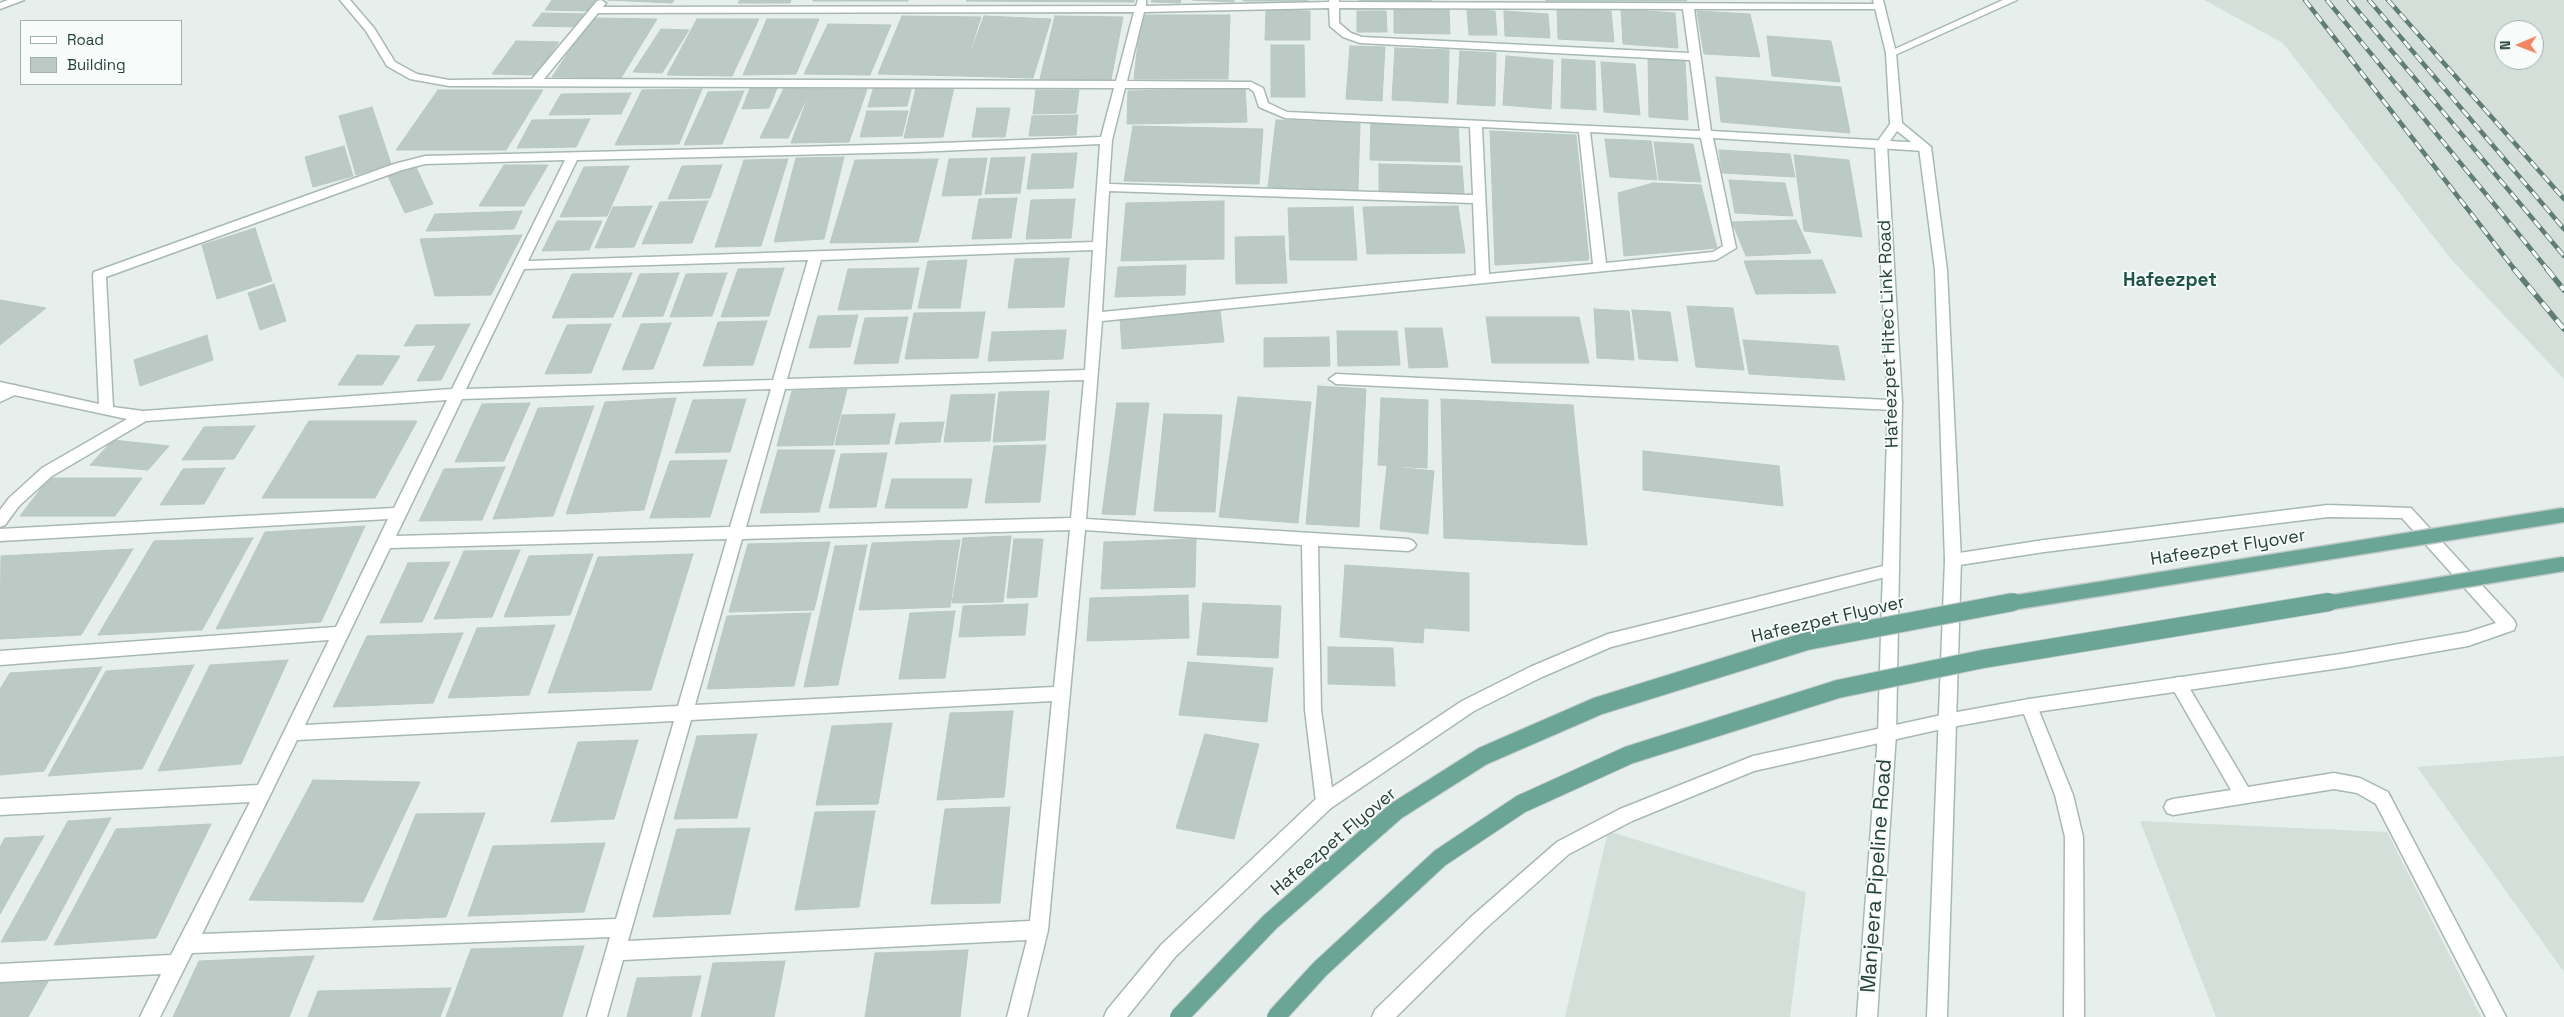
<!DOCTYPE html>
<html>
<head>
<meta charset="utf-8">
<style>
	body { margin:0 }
	#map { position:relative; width:2564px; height:1017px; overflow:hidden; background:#e6efeb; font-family:"Space Grotesk",sans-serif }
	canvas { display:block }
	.legend { position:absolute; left:20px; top:20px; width:162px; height:65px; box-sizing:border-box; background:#f7fbf9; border:1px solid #a3b1ad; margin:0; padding:6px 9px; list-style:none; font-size:15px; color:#24423a }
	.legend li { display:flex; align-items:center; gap:10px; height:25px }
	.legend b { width:25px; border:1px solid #a3b1ad }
	.north { position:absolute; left:2494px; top:20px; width:50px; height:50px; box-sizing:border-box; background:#f7fbf9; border:1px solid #a3b1ad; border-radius:50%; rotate:269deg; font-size:14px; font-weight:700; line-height:20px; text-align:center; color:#24423a }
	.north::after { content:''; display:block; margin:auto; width:18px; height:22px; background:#f4845f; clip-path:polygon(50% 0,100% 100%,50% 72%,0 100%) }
</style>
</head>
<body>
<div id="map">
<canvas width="2564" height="1017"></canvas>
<ul class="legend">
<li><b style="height:6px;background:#fff"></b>Road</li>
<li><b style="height:14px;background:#bbcac4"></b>Building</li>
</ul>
<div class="north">N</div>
</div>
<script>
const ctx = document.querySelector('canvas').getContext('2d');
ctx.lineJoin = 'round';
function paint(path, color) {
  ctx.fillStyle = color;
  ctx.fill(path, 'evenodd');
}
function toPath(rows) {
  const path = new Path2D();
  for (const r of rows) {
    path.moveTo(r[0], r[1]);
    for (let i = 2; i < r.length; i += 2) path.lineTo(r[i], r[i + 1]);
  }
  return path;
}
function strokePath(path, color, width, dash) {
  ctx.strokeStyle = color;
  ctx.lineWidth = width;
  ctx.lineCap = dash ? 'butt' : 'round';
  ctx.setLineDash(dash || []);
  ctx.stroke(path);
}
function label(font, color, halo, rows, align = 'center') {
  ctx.font = font + ' "Space Grotesk",sans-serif';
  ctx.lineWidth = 4;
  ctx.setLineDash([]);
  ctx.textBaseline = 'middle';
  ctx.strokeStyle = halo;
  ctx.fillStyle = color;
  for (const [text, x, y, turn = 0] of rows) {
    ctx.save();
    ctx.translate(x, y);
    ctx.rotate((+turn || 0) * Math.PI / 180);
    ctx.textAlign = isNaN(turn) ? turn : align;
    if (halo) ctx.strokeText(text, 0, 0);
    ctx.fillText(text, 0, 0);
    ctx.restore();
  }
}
paint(toPath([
	[2204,0,2564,0,2564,379,2451,259,2283,43],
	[2504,30,2534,30,2534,60,2504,60],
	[2564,756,2564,972,2417,767],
	[2140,821,2387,832,2481,1017,2216,1017],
	[1608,831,1806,892,1790,1017,1565,1017]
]), '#d4dfda');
const building = toPath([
	[552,0,597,0,590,11,545,10,552,0],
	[608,0,674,0,672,3,608,0],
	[740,0,791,0,790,3,738,3,740,0],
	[908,0,908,1,813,1,813,0,908,0],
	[1134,0,1134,2,966,1,967,0,1134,0],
	[1152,0,1181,0,1180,3,1151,2,1152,0],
	[1193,0,1234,0,1234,2,1193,0],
	[1243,0,1308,0,1308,1,1243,1,1243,0],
	[1359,0,1431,0,1431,1,1359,1,1359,0],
	[1546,0,1686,0,1687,1,1546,1,1546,0],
	[1394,7,1449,8,1450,34,1394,33,1394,7],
	[1557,8,1611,11,1614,42,1558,39,1557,8],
	[1621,9,1675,13,1678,48,1623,44,1621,9],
	[1266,10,1310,11,1310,40,1265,40,1266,10],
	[1467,10,1495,11,1497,35,1469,35,1467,10],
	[1357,11,1386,11,1387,32,1357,32,1357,11],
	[1504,11,1548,14,1550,38,1505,36,1504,11],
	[1697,11,1750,14,1760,57,1704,54,1697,11],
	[542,13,587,14,578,27,532,26,542,13],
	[1141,15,1230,15,1228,79,1134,79,1141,15],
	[902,16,981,17,962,76,878,74,902,16],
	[984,16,1051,19,1033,78,962,76,984,16],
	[1055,16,1123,17,1111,80,1040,79,1055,16],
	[591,18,657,19,621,78,552,77,591,18],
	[697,19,759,19,732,76,667,75,697,19],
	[767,19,819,19,796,74,743,75,767,19],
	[828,24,891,25,870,75,804,74,828,24],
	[661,29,689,30,662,73,633,72,661,29],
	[1767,36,1831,41,1840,82,1772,76,1767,36],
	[516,41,559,42,536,75,492,74,516,41],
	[1271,45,1304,45,1305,97,1271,97,1271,45],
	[1350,46,1385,47,1382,101,1346,99,1350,46],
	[1395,48,1449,50,1448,103,1392,100,1395,48],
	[1460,51,1496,53,1495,106,1457,104,1460,51],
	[1506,56,1553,60,1551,109,1503,105,1506,56],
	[1648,57,1685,61,1688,120,1649,117,1648,57],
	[1562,59,1595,61,1596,110,1561,108,1562,59],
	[1601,62,1635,64,1640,115,1604,112,1601,62],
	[1716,77,1841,87,1850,133,1721,122,1716,77],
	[874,86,912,86,907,106,868,107,874,86],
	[954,87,943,137,904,138,916,88,954,87],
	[750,88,777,88,769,108,742,109,750,88],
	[784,88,811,89,788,138,760,138,784,88],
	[1245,88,1247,122,1127,124,1128,91,1245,88],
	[702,89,679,144,615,145,642,90,702,89],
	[811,89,867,89,849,142,791,143,811,89],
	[438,90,543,90,506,150,396,150,438,90],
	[1036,90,1079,90,1076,113,1033,114,1036,90],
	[744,91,722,144,684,145,708,92,744,91],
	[631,93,621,114,549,115,561,94,631,93],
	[372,107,391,164,356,175,339,116,372,107],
	[977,108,1010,108,1005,137,972,137,977,108],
	[867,111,908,111,902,136,860,137,867,111],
	[1078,115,1076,135,1029,136,1032,116,1078,115],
	[590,119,576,147,517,148,532,120,590,119],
	[1276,120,1360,123,1358,190,1268,187,1276,120],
	[1371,120,1458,123,1460,162,1370,160,1371,120],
	[1133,126,1263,129,1259,184,1124,181,1133,126],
	[1490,131,1576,135,1589,260,1495,265,1490,131],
	[1605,139,1651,141,1657,180,1610,177,1605,139],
	[1654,142,1693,144,1701,182,1659,180,1654,142],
	[344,146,353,176,313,187,305,157,344,146],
	[1719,150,1790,154,1795,177,1722,173,1719,150],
	[1077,153,1073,188,1027,189,1032,154,1077,153],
	[1794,155,1849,160,1862,237,1804,231,1794,155],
	[844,157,824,239,774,242,796,158,844,157],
	[1025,157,1020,193,985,194,991,158,1025,157],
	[987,158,981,195,942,196,949,159,987,158],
	[788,159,761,246,715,247,744,160,788,159],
	[938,159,918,242,830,243,855,160,938,159],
	[1379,164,1462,166,1464,194,1379,191,1379,164],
	[504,165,548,165,524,206,479,206,504,165],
	[722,165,710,198,668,199,682,166,722,165],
	[629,166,607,216,560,217,584,167,629,166],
	[416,167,433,204,405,213,388,176,416,167],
	[1729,180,1785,183,1793,216,1735,213,1729,180],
	[1653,183,1701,185,1717,248,1624,256,1618,193,1653,183],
	[1017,198,1011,238,972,239,979,199,1017,198],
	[1075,199,1071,238,1026,239,1031,200,1075,199],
	[708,201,692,243,642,244,660,202,708,201],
	[1224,201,1224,259,1121,261,1126,203,1224,201],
	[652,206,634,247,595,248,613,207,652,206],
	[1458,206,1465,253,1367,254,1363,207,1458,206],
	[1353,207,1357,260,1290,260,1288,208,1353,207],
	[522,211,514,229,426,231,435,214,522,211],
	[1796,220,1811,253,1746,256,1732,222,1796,220],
	[557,221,602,221,589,250,542,251,557,221],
	[255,228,272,281,217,299,202,245,255,228],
	[522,235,491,295,435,296,420,239,522,235],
	[1284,236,1287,283,1236,284,1235,237,1284,236],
	[1069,258,1064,307,1008,308,1015,259,1069,258],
	[967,260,960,308,918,308,928,261,967,260],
	[1822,260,1836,293,1756,294,1744,261,1822,260],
	[1186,265,1185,295,1115,297,1118,267,1186,265],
	[784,268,769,316,721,317,738,269,784,268],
	[919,268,911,309,838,310,848,269,919,268],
	[632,273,613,317,552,318,572,274,632,273],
	[679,273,663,316,622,317,640,274,679,273],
	[727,273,712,316,670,317,686,274,727,273],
	[274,284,286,321,260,330,248,293,274,284],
	[0,300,46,308,0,345,0,300],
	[1687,306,1733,308,1744,370,1696,367,1687,306],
	[1594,309,1629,311,1634,360,1597,358,1594,309],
	[1220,310,1224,342,1122,349,1120,318,1220,310],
	[1632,310,1670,312,1678,361,1639,359,1632,310],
	[985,312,978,358,905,359,914,313,985,312],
	[858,315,850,347,809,348,818,316,858,315],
	[908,317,898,363,854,364,865,318,908,317],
	[1486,317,1579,317,1589,363,1492,363,1486,317],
	[767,321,753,365,703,366,718,322,767,321],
	[671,323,653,369,622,370,641,324,671,323],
	[470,324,441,380,417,381,436,345,404,346,416,325,470,324],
	[611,324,591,373,545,374,567,325,611,324],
	[1405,328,1442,328,1448,367,1409,368,1405,328],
	[1066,330,1063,359,988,361,992,332,1066,330],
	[1337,331,1397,331,1400,365,1338,366,1337,331],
	[207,335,213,360,140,386,134,360,207,335],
	[1329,337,1330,366,1264,367,1264,338,1329,337],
	[1743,340,1838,346,1845,380,1749,374,1743,340],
	[357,355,400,356,382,385,338,385,357,355],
	[1318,386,1366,389,1359,527,1306,524,1318,386],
	[847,389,833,445,777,446,792,391,847,389],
	[1049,391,1045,440,993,442,999,392,1049,391],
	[995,394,990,441,944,442,951,395,995,394],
	[1238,397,1311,402,1298,523,1219,517,1238,397],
	[676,398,644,510,566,514,605,402,676,398],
	[1381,398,1428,400,1427,468,1378,465,1381,398],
	[746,399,730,452,675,453,693,400,746,399],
	[1441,399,1573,405,1587,545,1444,538,1441,399],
	[530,403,504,461,455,462,482,404,530,403],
	[1117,403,1149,403,1135,515,1102,514,1117,403],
	[594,406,553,516,493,519,538,408,594,406],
	[895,414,889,444,835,445,842,415,895,414],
	[1164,414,1222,415,1215,512,1154,511,1164,414],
	[309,421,417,421,375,498,262,498,309,421],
	[944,422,940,442,895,444,900,423,944,422],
	[255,426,234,459,182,460,204,427,255,426],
	[113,440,169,446,148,470,90,465,113,440],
	[1046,445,1040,502,985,503,994,446,1046,445],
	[778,450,835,450,819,512,760,513,778,450],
	[1643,451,1779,466,1783,506,1643,490,1643,451],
	[887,453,876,507,829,508,841,454,887,453],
	[727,460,710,517,650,518,670,461,727,460],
	[1387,466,1434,471,1428,534,1380,529,1387,466],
	[505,467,482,520,419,521,444,469,505,467],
	[225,468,204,504,160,505,183,469,225,468],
	[49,478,142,478,115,516,20,516,49,478],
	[892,479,972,479,967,508,885,508,892,479],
	[365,526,321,622,216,629,265,532,365,526],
	[1011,536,1003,602,952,603,963,538,1011,536],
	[253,538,202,630,98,635,154,541,253,538],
	[1014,539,1043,539,1037,597,1007,598,1014,539],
	[1196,539,1195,587,1101,589,1104,542,1196,539],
	[960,540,950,607,859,610,872,543,960,540],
	[830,542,814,610,729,612,748,544,830,542],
	[867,545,838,685,804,687,835,546,867,545],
	[133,549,81,635,0,639,1,556,133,549],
	[520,550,492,617,434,619,464,551,520,550],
	[593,554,570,615,504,617,529,556,593,554],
	[693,554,651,690,548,693,598,557,693,554],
	[450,562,422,622,380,623,408,563,450,562],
	[1345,565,1469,573,1469,631,1424,628,1423,643,1340,637,1345,565],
	[1188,595,1189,638,1087,641,1090,598,1188,595],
	[1203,603,1281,606,1278,658,1197,655,1203,603],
	[1028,604,1025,635,959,637,963,606,1028,604],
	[955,611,945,678,899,679,910,613,955,611],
	[811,613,794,686,707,689,727,616,811,613],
	[555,625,529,695,448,698,477,628,555,625],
	[463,633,433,703,333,707,367,636,463,633],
	[1328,647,1393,648,1395,686,1328,684,1328,647],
	[288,660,241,764,158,771,210,665,288,660],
	[1188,662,1273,668,1267,722,1179,715,1188,662],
	[194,665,142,769,48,776,106,671,194,665],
	[102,667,44,771,0,775,0,689,10,673,102,667],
	[1013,711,1004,797,937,800,950,713,1013,711],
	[892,723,878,804,816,805,832,726,892,723],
	[757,734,737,818,674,819,697,736,757,734],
	[1205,734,1259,744,1234,839,1176,828,1205,734],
	[638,740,614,819,551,822,578,742,638,740],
	[313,780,420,782,363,902,249,900,313,780],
	[1010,807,1000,903,931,904,945,809,1010,807],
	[875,811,859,907,795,910,815,812,875,811],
	[485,813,446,917,373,920,416,814,485,813],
	[111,818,46,940,1,942,68,821,111,818],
	[211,824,156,938,54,945,116,829,211,824],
	[750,828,730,914,653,917,677,829,750,828],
	[44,836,0,914,0,847,5,838,44,836],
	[605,843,584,912,468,916,493,846,605,843],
	[584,946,562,1017,446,1017,471,949,584,946],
	[968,950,960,1017,865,1017,875,953,968,950],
	[314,956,289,1017,173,1017,199,961,314,956],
	[785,961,774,1017,701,1017,713,963,785,961],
	[701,976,691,1017,627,1017,637,978,701,976],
	[49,980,28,1017,0,1017,0,982,49,980],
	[451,988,440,1017,308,1017,318,991,451,988]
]);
paint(building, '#bbcac4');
strokePath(building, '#b8c9c2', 1);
const service = toPath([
	[14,385,19,387,21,390,19,393,0,402,0,391,14,385],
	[2178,677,2184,679,2248,787,2334,773,2360,778,2388,792,2506,1017,2486,1017,2376,804,2357,793,2334,789,2173,815,2167,813,2164,807,2167,801,2173,799,2231,790,2170,684,2172,679,2178,677]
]);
const minor = toPath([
	[8,0,24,0,0,9,0,3,8,0],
	[340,0,350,0,374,28,395,62,417,74,449,80,532,79,597,1,601,0,606,3,603,7,1136,6,1138,0,1146,0,1146,6,1329,2,1329,0,1339,0,1339,2,1880,4,1885,7,1884,9,1694,9,1711,131,1925,143,1931,147,1925,151,1713,138,1736,248,1716,260,1102,321,1086,519,1408,539,1413,541,1416,545,1413,549,1408,551,1318,546,1321,710,1334,802,1331,808,1325,810,1319,808,1316,802,1305,710,1302,545,1085,530,1048,930,1027,1017,1007,1017,1027,940,623,960,607,1017,587,1017,610,937,192,953,160,1017,140,1017,161,974,0,982,0,964,171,955,250,802,0,815,0,799,258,785,329,640,0,665,0,651,336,627,388,519,0,541,0,529,394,508,447,400,146,421,52,476,19,506,5,525,0,527,0,510,9,498,42,468,127,419,0,392,0,382,99,404,93,275,94,272,394,164,425,156,914,144,1101,137,1114,88,449,86,410,79,387,66,366,31,340,0],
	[1329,8,1330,26,1343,37,1360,43,1690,60,1700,131,1287,112,1268,103,1263,88,1251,82,1127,81,1144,12,1329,8],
	[1339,8,1683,9,1689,53,1362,37,1351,33,1339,23,1339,8],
	[1134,12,1116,81,544,79,598,13,1134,12],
	[1125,88,1249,88,1254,92,1259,107,1285,118,1470,127,1473,195,1109,184,1112,140,1125,88],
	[1482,127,1579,132,1593,264,1489,274,1482,127],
	[1590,132,1701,138,1723,246,1713,252,1606,263,1590,132],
	[1100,144,1093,242,528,261,577,160,914,152,1100,144],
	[565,160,452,389,143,411,113,407,106,277,402,170,425,164,565,160],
	[1109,191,1473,203,1476,275,1102,312,1109,191],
	[1093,250,1085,370,787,379,821,260,1093,250],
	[808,260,773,380,466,389,524,269,808,260],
	[1084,380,1071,518,746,527,785,389,1084,380],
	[771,389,730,527,396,536,462,399,771,389],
	[1070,530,1054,687,695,705,742,539,1070,530],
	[727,539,678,706,305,725,390,548,727,539],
	[1052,701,1030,921,628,941,691,720,1052,701],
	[674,721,616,919,202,934,297,740,674,721],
	[2003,0,2017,0,1895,55,1887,55,1886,53,2003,0],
	[1336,374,1889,400,1895,397,1902,402,1899,409,1894,410,1336,384,1329,379,1336,374],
	[2029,699,2035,701,2037,706,2073,795,2083,837,2084,1017,2064,1017,2065,837,2055,795,2021,706,2023,701,2029,699]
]);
const tertiary = toPath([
	[2328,505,2411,508,2514,620,2516,625,2514,630,2468,646,2347,667,2029,713,1946,728,1754,771,1632,821,1569,854,1485,929,1396,1017,1372,1017,1375,1010,1471,917,1557,842,1620,809,1753,756,1946,714,2029,699,2347,653,2468,632,2496,623,2402,518,2328,517,2044,552,1953,566,1948,564,1945,560,1948,556,1953,554,2044,540,2328,505],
	[1891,564,1897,566,1899,570,1897,574,1611,647,1542,677,1474,711,1331,808,1175,957,1127,1017,1104,1017,1107,1010,1161,945,1319,796,1462,701,1530,667,1608,634,1891,564]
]);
const secondary = toPath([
	[1873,0,1883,0,1896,53,1902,123,1931,147,1947,270,1961,560,1947,1017,1927,1017,1945,560,1935,270,1919,148,1897,131,1887,145,1902,402,1896,734,1877,1017,1857,1017,1878,734,1888,402,1875,145,1890,124,1886,53,1873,0]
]);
strokePath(service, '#a8b8b2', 3);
strokePath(minor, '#a8b8b2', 3);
strokePath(tertiary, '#a8b8b2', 3);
strokePath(secondary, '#a4bbb3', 3);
paint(service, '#fff');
paint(minor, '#fff');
paint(tertiary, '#fff');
paint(secondary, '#fff');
const railFar1 = toPath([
	[2305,0,2515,270],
	[2327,0,2548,270],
	[2349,0,2564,256],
	[2369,0,2564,229],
	[2388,0,2564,199]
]);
const rail = toPath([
	[2514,269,2564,329],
	[2547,269,2564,290]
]);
strokePath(railFar1, '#5f7d75', 4.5);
strokePath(rail, '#5f7d75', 5.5);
strokePath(railFar1, '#f7fbf9', 3, [9]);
strokePath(rail, '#f7fbf9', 4, [11]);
const primaryBridgeFar1 = toPath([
	[2005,604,2564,515],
	[2321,604,2564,564]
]);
const primaryBridge = toPath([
	[1179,1017,1270,922,1396,811,1483,756,1598,706,1807,641,2013,602],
	[1276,1017,1320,969,1440,858,1521,804,1629,755,1838,689,1983,659,2329,602]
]);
strokePath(primaryBridgeFar1, '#c2cac8', 17, []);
strokePath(primaryBridge, '#c2cac8', 20, []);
strokePath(primaryBridgeFar1, '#6aa596', 14);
strokePath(primaryBridge, '#6aa596', 18);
label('18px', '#24423a', '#f7fbf9', [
	["Hafeezpet Hitec Link Road",1889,334,-92],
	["Hafeezpet Flyover",2228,548,-9],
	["Hafeezpet Flyover",1828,620,-13],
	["Hafeezpet Flyover",1334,842,-40]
]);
label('bold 19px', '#1f5548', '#f7fbf9', [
	["Hafeezpet",2170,281]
]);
label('21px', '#24423a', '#f7fbf9', [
	["Manjeera Pipeline Road",1877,876,-86]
]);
</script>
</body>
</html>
